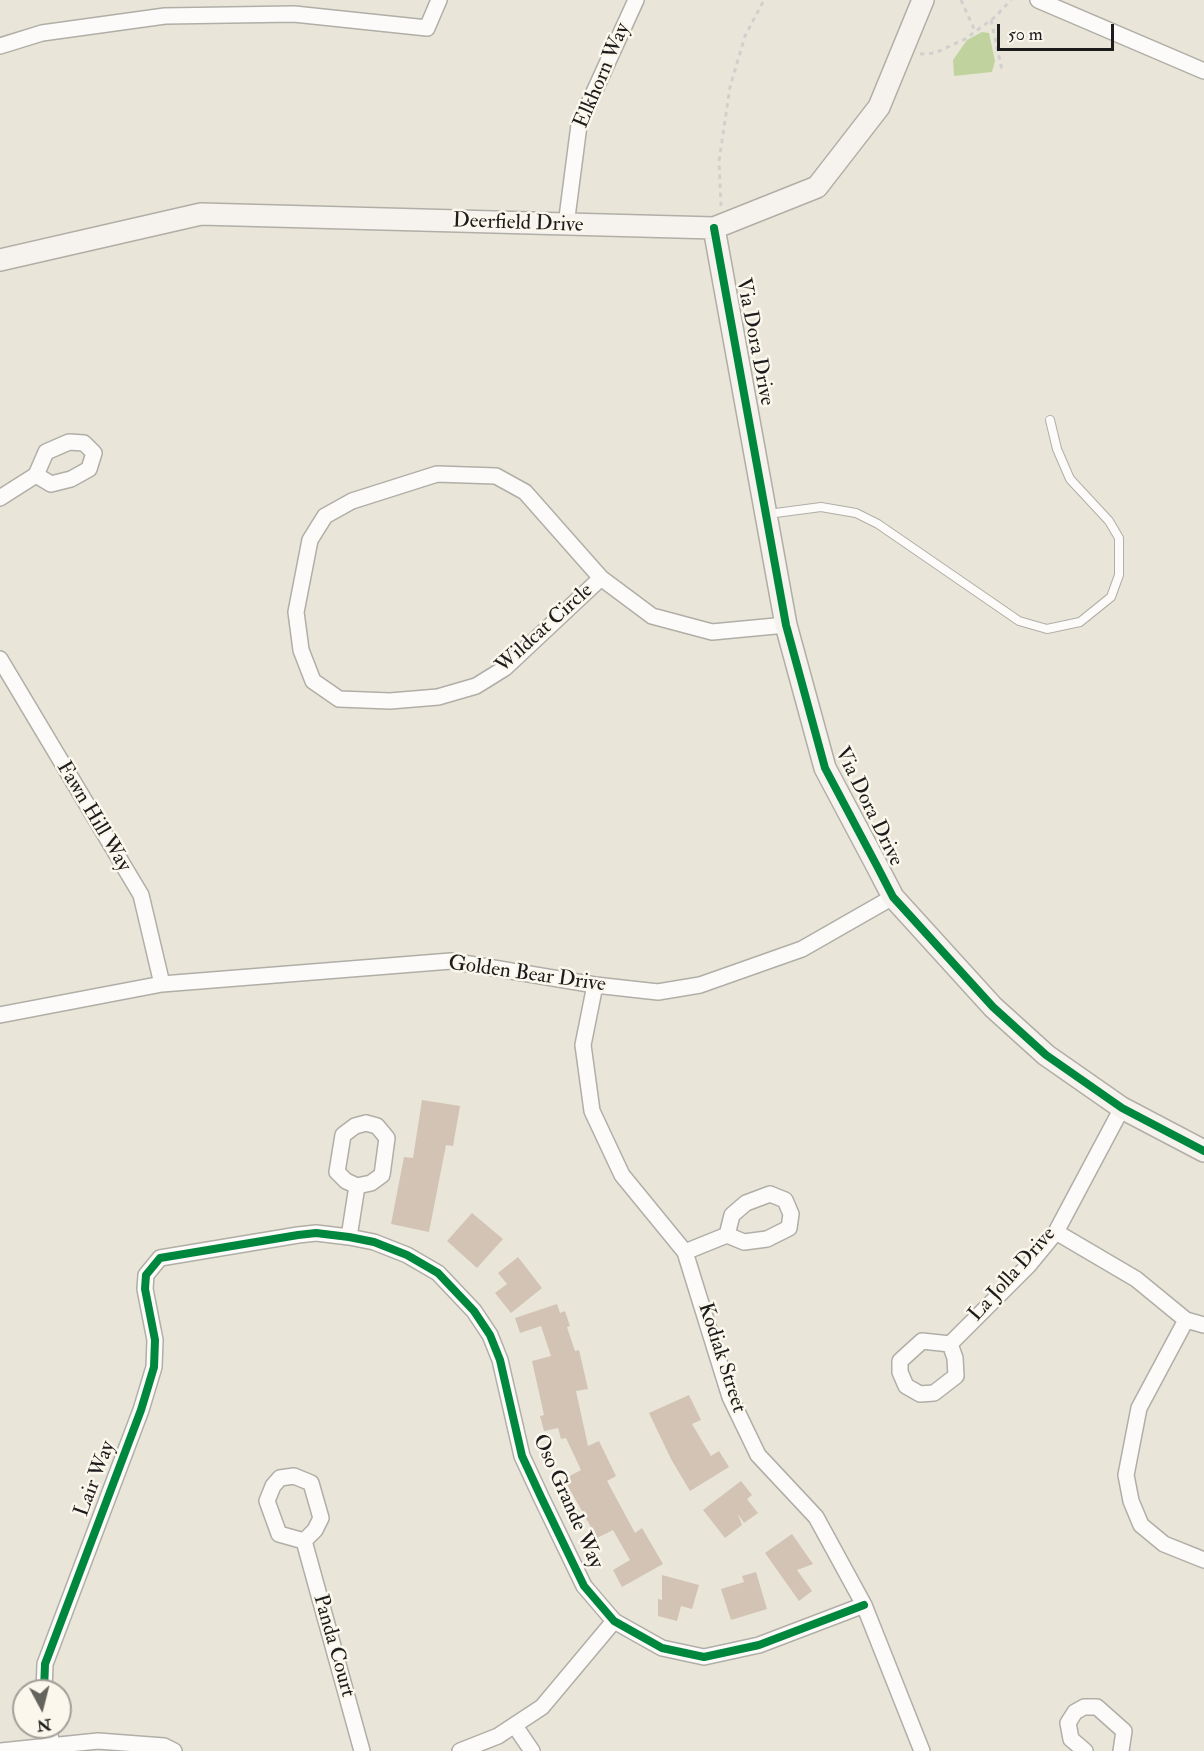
<!DOCTYPE html>
<html>
<head>
<meta charset="utf-8">
<style>
	body { margin:0 }
	#map { position:relative; width:1204px; height:1751px; overflow:hidden; background:#e9e6d9; font-family:"IM FELL Double Pica",serif }
	canvas { display:block }
	.north { position:absolute; left:12px; top:1679px; width:60px; height:60px; box-sizing:border-box; background:#fbf7ec; border:2px solid #a29f99; border-radius:50%; rotate:173deg; font-size:16px; font-weight:700; line-height:24px; text-align:center; color:#1c1c1c }
	.north::after { content:''; display:block; margin:auto; width:21px; height:27px; background:#64635e; clip-path:polygon(50% 0,100% 100%,50% 72%,0 100%) }
	.scale { position:absolute; left:997px; top:24px; width:117px; height:27px; box-sizing:border-box; border:3px solid #1c1c1c; border-top:0; padding-left:8px; font-size:18px; line-height:21px; white-space:nowrap; color:#1c1c1c; -webkit-text-stroke:4px #fbf7ec; paint-order:stroke }
</style>
</head>
<body>
<div id="map">
<canvas width="1204" height="1751"></canvas>
<div class="north">N</div>
<div class="scale">50 m</div>
</div>
<script>
const ctx = document.querySelector('canvas').getContext('2d');
ctx.lineJoin = 'round';
function paint(path, color) {
  ctx.fillStyle = color;
  ctx.fill(path, 'evenodd');
}
function toPath(rows) {
  const path = new Path2D();
  for (const r of rows) {
    path.moveTo(r[0], r[1]);
    for (let i = 2; i < r.length; i += 2) path.lineTo(r[i], r[i + 1]);
  }
  return path;
}
function strokePath(path, color, width, dash) {
  ctx.strokeStyle = color;
  ctx.lineWidth = width;
  ctx.lineCap = dash ? 'butt' : 'round';
  ctx.setLineDash(dash || []);
  ctx.stroke(path);
}
function label(font, color, halo, rows, align = 'center') {
  ctx.font = font + ' "IM FELL Double Pica",serif';
  ctx.lineWidth = 5;
  ctx.setLineDash([]);
  ctx.textBaseline = 'middle';
  ctx.strokeStyle = halo;
  ctx.fillStyle = color;
  for (const [text, x, y, turn = 0] of rows) {
    ctx.save();
    ctx.translate(x, y);
    ctx.rotate((+turn || 0) * Math.PI / 180);
    ctx.textAlign = isNaN(turn) ? turn : align;
    if (halo) ctx.strokeText(text, 0, 0);
    ctx.fillText(text, 0, 0);
    ctx.restore();
  }
}
paint(toPath([
	[982,32,989,33,995,61,992,72,954,76,953,60,967,40]
]), '#c0d39f');
paint(toPath([
	[422,1100,460,1106,453,1146,446,1145,429,1232,391,1224,404,1157,413,1158],
	[472,1213,503,1239,477,1268,447,1241],
	[518,1257,542,1288,511,1313,495,1293,507,1284,498,1273],
	[557,1304,560,1313,565,1311,570,1326,567,1327,575,1351,579,1350,588,1389,576,1391,588,1446,599,1441,616,1476,607,1481,635,1533,642,1528,663,1564,622,1587,613,1570,630,1560,613,1530,597,1538,564,1479,581,1470,566,1438,561,1439,558,1428,544,1431,540,1416,544,1415,532,1361,551,1356,541,1326,520,1333,515,1318],
	[689,1395,701,1420,692,1424,711,1456,719,1451,729,1467,690,1491,671,1459,649,1413],
	[741,1481,752,1495,747,1499,758,1513,744,1523,738,1514,742,1525,725,1538,703,1510],
	[792,1534,813,1564,797,1570,812,1591,799,1601,765,1553],
	[756,1572,767,1609,731,1620,721,1589,744,1582,742,1576],
	[662,1575,699,1585,692,1609,681,1606,677,1621,658,1616,658,1599,662,1600]
]), '#d2c3b4');
const lane = toPath([
	[768,514,821,507,856,513,878,524,1019,621,1047,629,1080,622,1111,597,1119,575,1119,538,1109,521,1070,479,1057,449,1050,420]
]);
const street = toPath([
	[1038,0,1204,71],
	[0,46,42,33,165,16,294,14,427,28,439,0],
	[566,225,579,125,636,0],
	[69,442,84,443,94,453,89,469,71,479,51,484,36,475,46,452,69,442],
	[437,474,496,476,525,492,601,578,505,668,476,686,438,697,390,701,339,699,313,681,301,650,296,612,310,540,325,516,352,501,437,474],
	[0,498,36,475],
	[601,578,652,616,712,632,786,625],
	[0,659,141,895,162,984],
	[595,985,583,1045,592,1111,622,1175,685,1252,730,1397,758,1455,816,1517,864,1605,922,1751],
	[0,1015,162,984,451,961,595,985,658,992,700,985,802,949,893,897],
	[366,1123,377,1126,387,1138,382,1175,371,1183,357,1186,346,1181,337,1172,343,1135,355,1126,366,1123],
	[770,1194,785,1200,791,1214,789,1228,767,1239,744,1242,727,1235,732,1215,746,1203,770,1194],
	[1056,1232,1136,1279,1186,1320,1204,1325],
	[349,1237,357,1186],
	[685,1252,727,1235],
	[1186,1320,1139,1408,1126,1475,1131,1501,1141,1525,1164,1544,1204,1560],
	[922,1341,950,1344,955,1358,956,1376,934,1393,920,1394,906,1386,900,1372,900,1361,922,1341],
	[950,1344,1028,1266,1056,1232,1122,1108],
	[294,1476,311,1483,321,1518,315,1530,304,1541,279,1534,267,1501,273,1486,280,1478,294,1476],
	[304,1541,362,1751],
	[44,1691,45,1664,141,1410,154,1367,155,1340,145,1289,146,1275,160,1258,298,1235,316,1233,349,1237,374,1242,407,1255,438,1273,474,1311,490,1335,500,1360,522,1456,541,1497,584,1586,614,1621,662,1648,704,1657,759,1645,864,1605],
	[515,1726,532,1751],
	[49,1727,52,1747],
	[1,1751,98,1741,164,1746,174,1751],
	[460,1751,498,1736,542,1707,614,1621],
	[1085,1751,1071,1739,1068,1723,1075,1712,1084,1707,1097,1707,1124,1731,1121,1751]
]);
const secondary = toPath([
	[714,228,786,625,825,768,877,866,893,897,993,1007,1046,1055,1122,1108,1204,1151],
	[0,260,201,214,714,228,817,187,879,107,923,0]
]);
strokePath(lane, '#b0aea6', 10);
strokePath(street, '#b0aea6', 18);
strokePath(secondary, '#b0aea6', 24);
strokePath(toPath([
	[961,0,975,31],
	[991,20,1002,70],
	[920,54,935,53,965,39,995,17,1011,0],
	[721,206,719,161,730,87,745,36,764,0]
]), '#d1d0cd', 3, [4.5, 4.5]);
strokePath(lane, '#fcfbf9', 8);
strokePath(street, '#fcfbf9', 15);
strokePath(secondary, '#f6f3ee', 21);
strokePath(toPath([
	[714,228,786,625,825,768,877,866,893,897,993,1007,1046,1055,1122,1108,1204,1151],
	[44,1691,45,1664,141,1410,154,1367,155,1340,145,1289,146,1275,160,1258,298,1235,316,1233,349,1237,374,1242,407,1255,438,1273,474,1311,490,1335,500,1360,522,1456,541,1497,584,1586,614,1621,662,1648,704,1657,759,1645,864,1605]
]), '#00873e', 8);
label('21px', '#1c1c1c', '#fbf7ec', [
	["Elkhorn Way",603,76,-67],
	["Deerfield Drive",518,224,2],
	["Via Dora Drive",754,342,79],
	["Wildcat Circle",545,629,-42],
	["Via Dora Drive",868,807,64],
	["Fawn Hill Way",93,817,59],
	["Golden Bear Drive",527,975,8],
	["La Jolla Drive",1013,1275,-48],
	["Kodiak Street",721,1358,72],
	["Lair Way",96,1479,-69],
	["Oso Grande Way",567,1502,66],
	["Panda Court",333,1646,74]
]);
</script>
</body>
</html>
